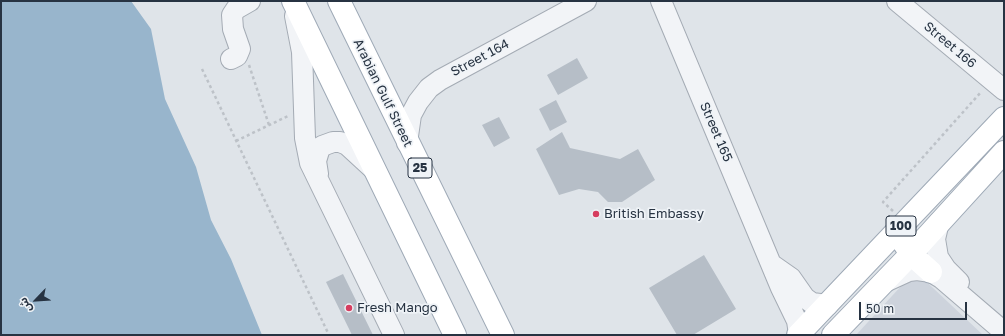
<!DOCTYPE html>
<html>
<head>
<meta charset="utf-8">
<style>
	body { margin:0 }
	#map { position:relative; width:1005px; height:336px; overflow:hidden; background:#dfe4e9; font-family:"Golos Text","Noto Sans Arabic",sans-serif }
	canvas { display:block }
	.frame { position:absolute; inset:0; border:2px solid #273342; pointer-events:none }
	.north { position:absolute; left:16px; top:280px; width:40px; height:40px; -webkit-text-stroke:3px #eff3f7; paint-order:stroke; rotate:245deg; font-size:11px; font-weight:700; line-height:16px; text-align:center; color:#273342 }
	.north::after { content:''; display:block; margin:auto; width:14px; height:18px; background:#273342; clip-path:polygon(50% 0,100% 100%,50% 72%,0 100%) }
	.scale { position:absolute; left:859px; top:302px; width:108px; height:18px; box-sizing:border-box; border:2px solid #273342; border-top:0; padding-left:5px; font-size:12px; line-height:14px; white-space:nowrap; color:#273342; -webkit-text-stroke:3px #eff3f7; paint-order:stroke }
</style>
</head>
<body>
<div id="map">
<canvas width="1005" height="336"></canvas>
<div class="frame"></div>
<div class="north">ش</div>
<div class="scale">50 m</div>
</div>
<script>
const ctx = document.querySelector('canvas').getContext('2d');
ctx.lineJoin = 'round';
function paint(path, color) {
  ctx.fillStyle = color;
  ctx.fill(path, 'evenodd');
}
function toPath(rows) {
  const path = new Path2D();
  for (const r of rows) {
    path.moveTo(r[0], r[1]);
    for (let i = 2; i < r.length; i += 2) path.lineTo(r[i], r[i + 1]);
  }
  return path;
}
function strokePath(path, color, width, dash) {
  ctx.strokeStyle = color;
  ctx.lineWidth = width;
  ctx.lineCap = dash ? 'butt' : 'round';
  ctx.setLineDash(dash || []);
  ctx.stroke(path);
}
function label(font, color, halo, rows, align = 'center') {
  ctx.font = font + ' "Golos Text",sans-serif';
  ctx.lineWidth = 3.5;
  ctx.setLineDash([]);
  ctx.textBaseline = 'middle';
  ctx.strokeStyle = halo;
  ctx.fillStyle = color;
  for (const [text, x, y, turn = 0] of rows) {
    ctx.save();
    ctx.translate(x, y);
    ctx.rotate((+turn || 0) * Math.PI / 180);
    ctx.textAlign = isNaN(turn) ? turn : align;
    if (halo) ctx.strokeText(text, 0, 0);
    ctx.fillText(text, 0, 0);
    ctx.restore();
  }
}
paint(toPath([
	[915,271,983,335,856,335]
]), '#cdd3dc');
paint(toPath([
	[1,1,131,1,151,29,165,99,196,167,211,220,231,259,262,335,1,335]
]), '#98b5cc');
paint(toPath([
	[577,58,588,78,558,95,547,75],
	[556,100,567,122,550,131,539,109],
	[499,117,510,138,494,147,482,125],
	[562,132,570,148,620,159,638,149,655,180,622,202,608,202,598,192,579,189,559,195,536,149],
	[704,255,736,309,693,335,677,335,649,288],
	[343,274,373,335,352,335,326,282]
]), '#b6bec7');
const minor = toPath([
	[661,1,781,288,797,321,799,334],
	[897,1,1004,90],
	[295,16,302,52,305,138,310,163,394,335],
	[231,59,237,56,240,49,233,29,232,15,236,9,250,1],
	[407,143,411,115,418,102,429,88,440,80,586,1],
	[318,174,316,161,319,151,322,146,333,142,340,142,347,145,372,168],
	[939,222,935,239,938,257,946,269,959,282],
	[771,264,791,278,805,298,812,303,828,305],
	[885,282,909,271,917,270,931,272,941,278,1004,332]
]);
const major = toPath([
	[293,1,455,335],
	[339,1,503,335],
	[903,242,911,254,931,272],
	[798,335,1004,118],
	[833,335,911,254,1004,152]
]);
strokePath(minor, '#a4abb4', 22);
strokePath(major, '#9ea9b6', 24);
strokePath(toPath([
	[249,65,269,125],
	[202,69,329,335],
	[236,141,288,116],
	[893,211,883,202,981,92]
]), '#bdc2c8', 2.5, [3, 3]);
strokePath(minor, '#f2f4f7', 20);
strokePath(major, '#fff', 22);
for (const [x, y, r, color] of [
	[596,214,4,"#d63d5f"],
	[349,308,4,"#d63d5f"]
]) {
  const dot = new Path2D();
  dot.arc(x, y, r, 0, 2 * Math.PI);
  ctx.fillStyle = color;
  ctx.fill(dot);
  strokePath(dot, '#eff3f7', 1.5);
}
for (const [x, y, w] of [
	[420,168,24],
	[901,226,30]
]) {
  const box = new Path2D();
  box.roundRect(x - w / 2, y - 10, w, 20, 3);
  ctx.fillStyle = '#eff3f7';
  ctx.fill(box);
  strokePath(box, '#273342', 1);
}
label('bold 12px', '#273342', null, [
	["25",420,168],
	["100",901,226]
]);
label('13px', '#273342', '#eff3f7', [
	["Street 166",950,45,40],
	["Street 164",480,58,-28],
	["Arabian Gulf Street",383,93,64],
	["Street 165",716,132,67]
]);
label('13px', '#273342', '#eff3f7', [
	["British Embassy",604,214],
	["Fresh Mango",357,308]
], 'left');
</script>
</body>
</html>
